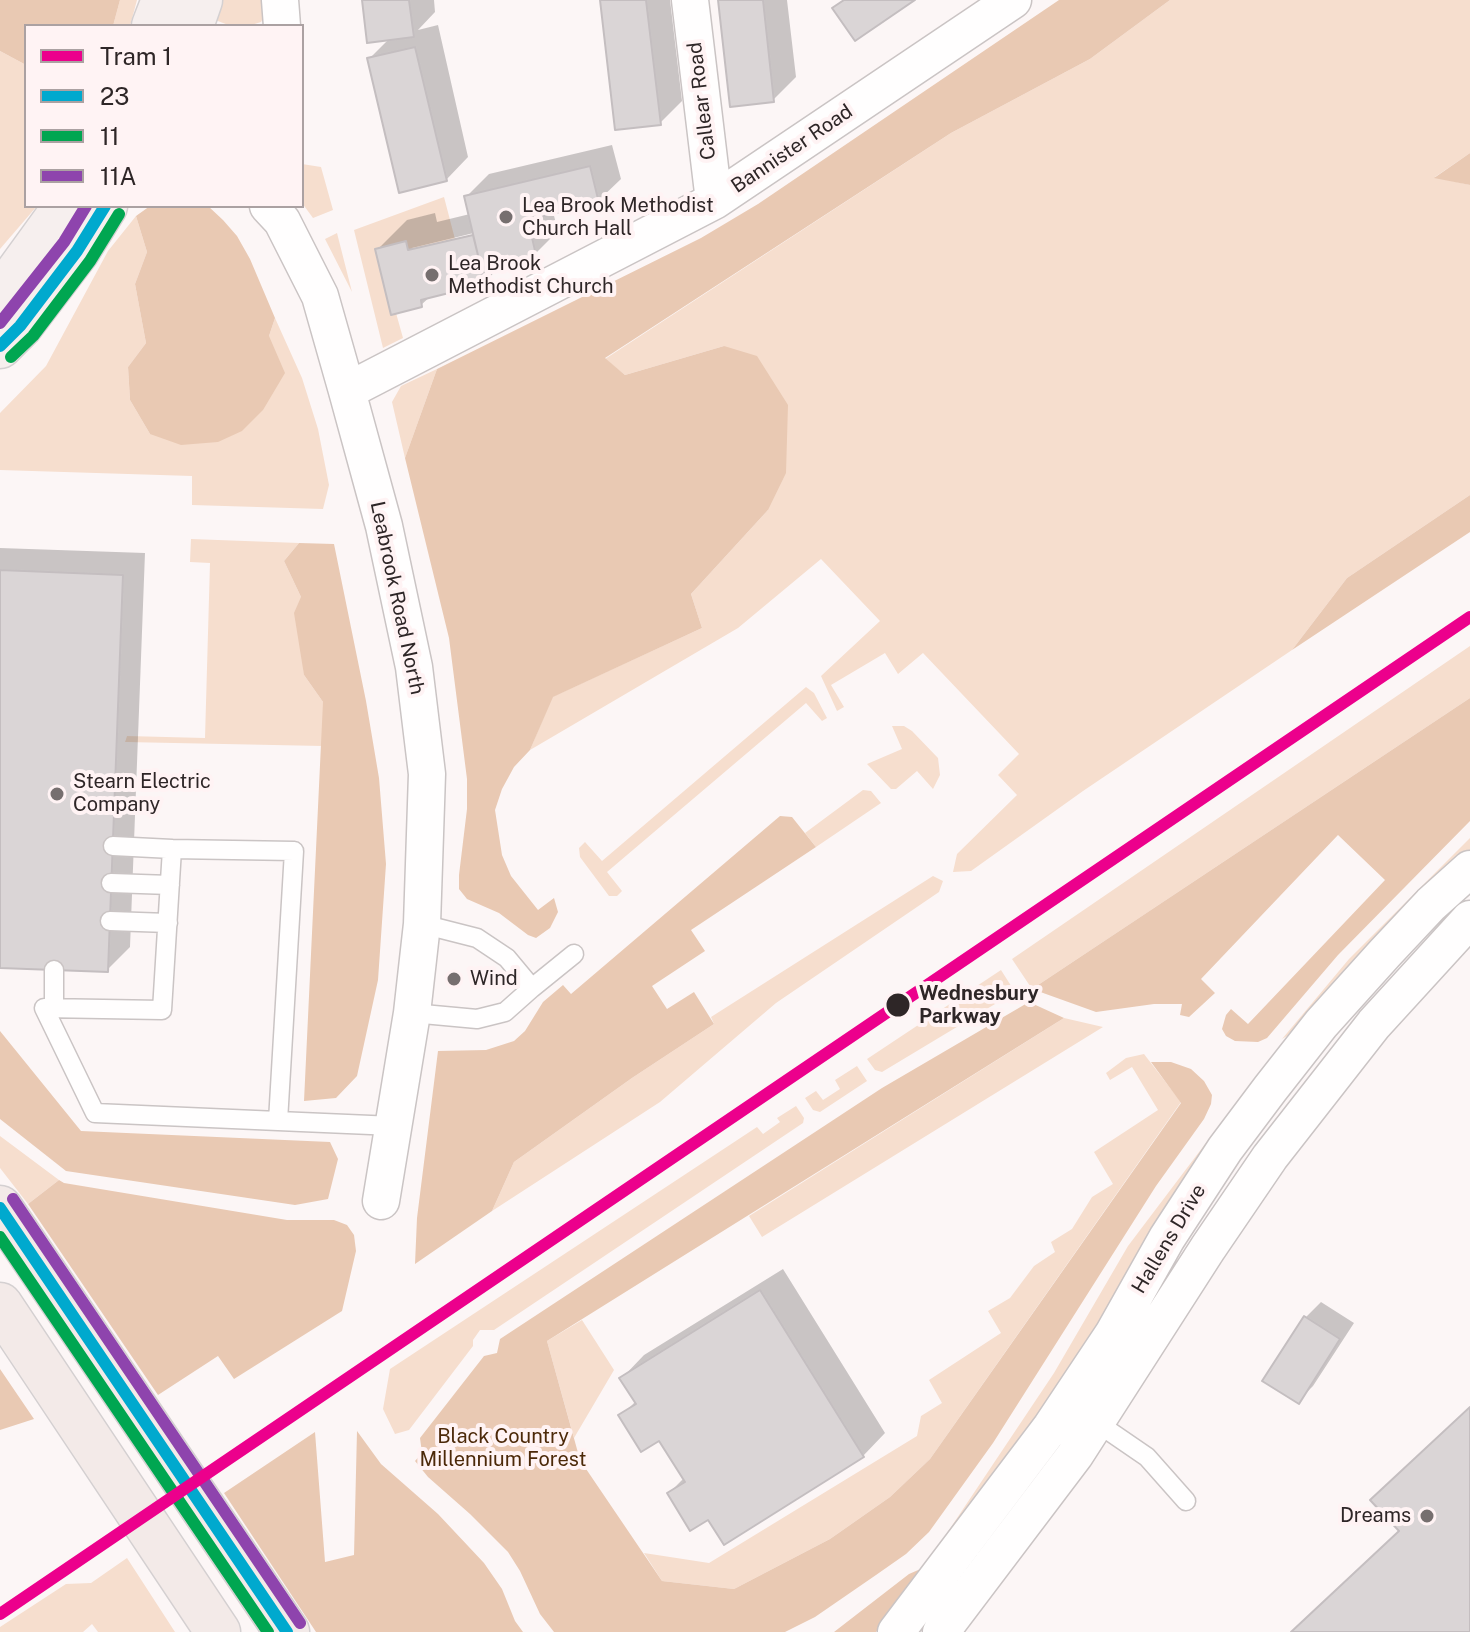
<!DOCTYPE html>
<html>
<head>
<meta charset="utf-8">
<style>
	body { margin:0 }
	#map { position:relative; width:1470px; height:1632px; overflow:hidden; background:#fcf6f6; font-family:"Public Sans",sans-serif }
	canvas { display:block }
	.legend { position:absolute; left:24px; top:24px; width:280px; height:184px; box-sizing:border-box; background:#fff3f4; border:2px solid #aba1a2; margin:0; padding:10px 14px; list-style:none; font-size:24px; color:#2e2627 }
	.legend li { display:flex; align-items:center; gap:16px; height:40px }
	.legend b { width:40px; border:2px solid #aba1a2 }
</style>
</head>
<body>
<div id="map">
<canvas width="1470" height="1632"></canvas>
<ul class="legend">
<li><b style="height:10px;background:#ec008c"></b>Tram 1</li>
<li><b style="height:10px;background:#00a9ce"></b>23</li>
<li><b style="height:10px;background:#00a651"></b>11</li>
<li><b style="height:10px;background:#8e44ad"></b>11A</li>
</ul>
</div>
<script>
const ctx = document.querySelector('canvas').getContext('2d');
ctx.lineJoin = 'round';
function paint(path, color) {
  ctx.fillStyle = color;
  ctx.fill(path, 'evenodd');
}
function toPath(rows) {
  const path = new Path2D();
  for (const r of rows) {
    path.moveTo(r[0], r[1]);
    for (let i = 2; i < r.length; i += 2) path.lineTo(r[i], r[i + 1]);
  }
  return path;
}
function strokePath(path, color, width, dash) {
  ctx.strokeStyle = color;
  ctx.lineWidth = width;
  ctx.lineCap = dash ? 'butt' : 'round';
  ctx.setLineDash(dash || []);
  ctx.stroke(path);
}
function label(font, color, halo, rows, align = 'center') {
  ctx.font = font + ' "Public Sans",sans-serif';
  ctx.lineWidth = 8;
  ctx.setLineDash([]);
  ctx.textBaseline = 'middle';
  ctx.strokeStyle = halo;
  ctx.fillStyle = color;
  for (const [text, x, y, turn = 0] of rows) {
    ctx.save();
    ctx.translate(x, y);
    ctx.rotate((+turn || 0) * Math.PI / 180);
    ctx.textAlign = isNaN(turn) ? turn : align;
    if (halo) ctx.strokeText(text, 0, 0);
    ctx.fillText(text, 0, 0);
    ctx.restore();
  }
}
paint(toPath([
	[120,0,137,0,130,26,113,26],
	[215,0,267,0,266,13,261,22,248,26,231,26,210,18],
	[1170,0,1470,0,1470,153,1435,177,1470,185,1470,495,1347,578,1292,650,1083,791,971,871,953,872,957,854,1017,795,998,775,1019,754,923,653,898,674,885,653,831,685,844,707,837,711,821,676,880,621,821,559,738,628,530,750,552,697,702,628,691,594,768,510,724,346,625,375,605,359,951,133,1090,59],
	[0,51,26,65,26,206,37,206,0,249],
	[302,164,321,167,333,210,313,218,302,203],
	[444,197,455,239,408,250,405,241,376,249,391,314,396,313,403,338,383,348,354,230],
	[136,216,147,252,135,284,146,343,128,367,130,400,150,434,269,336,275,318,302,378,318,429,329,485,323,509,192,505,192,476,0,470,0,413,46,366,108,251],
	[337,233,352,292,325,239],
	[437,369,405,458,392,402,401,386],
	[191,539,299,543,284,561,301,597,304,675,323,702,323,746,125,742,127,736,205,738,210,563,190,562],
	[1470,646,1470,698,1032,989,1012,959],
	[806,687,814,693,827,718,822,721,806,703,607,872,622,891,617,896,609,896,580,857,579,848,585,842,602,861],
	[892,726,904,726,912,731,938,758,940,775,933,789,917,771,896,789,891,789,867,764,902,749],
	[863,790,871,791,881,803,816,847,805,833],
	[1470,838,1470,857,1310,1022,1282,1039,1349,959],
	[933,876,943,881,939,892,776,1003,660,1102,492,1211,514,1162,632,1078,714,1024,711,1017],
	[1001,970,1015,992,882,1072,875,1070,867,1059],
	[1064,1018,1103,1027,762,1237,749,1216],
	[1144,1054,1181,1102,930,1459,890,1497,830,1539,734,1589,662,1581,644,1553,709,1563,917,1436,921,1416,942,1403,929,1380,1001,1333,988,1311,1010,1298,1034,1266,1055,1252,1051,1242,1072,1229,1092,1197,1113,1184,1094,1152,1158,1110,1132,1067,1110,1080,1106,1073,1126,1058],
	[857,1066,867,1081,820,1112,813,1110,805,1098,816,1091,823,1100,840,1089,835,1080],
	[796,1106,804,1118,803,1123,494,1330,480,1330,473,1340,473,1346,409,1430,395,1434,383,1409,390,1369,757,1127,763,1134,780,1122,777,1118],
	[1224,1119,1219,1138,1111,1311,946,1547,941,1542,1054,1373,1128,1246],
	[0,1136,59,1180,28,1204,0,1168],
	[582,1320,614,1370,574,1438,547,1341],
	[127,1558,175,1632,98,1632,92,1624,83,1632,0,1632,0,1627,66,1584,91,1583]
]), '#f6dece');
paint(toPath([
	[0,0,120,0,113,26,26,26,26,65,0,51],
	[1059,0,1170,0,1090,59,951,133,605,358,625,375,724,346,757,356,788,405,786,473,768,510,691,594,702,628,553,697,530,750,514,767,502,789,495,810,502,855,511,876,538,910,554,898,558,912,550,928,536,938,528,935,499,913,467,899,459,889,459,875,467,809,467,779,449,638,405,458,437,369,701,238,758,204],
	[1470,153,1470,185,1434,178],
	[150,206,208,206,223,220,237,236,250,259,275,318,269,336,285,373,263,410,242,431,218,442,181,445,150,434,130,400,128,367,146,343,135,284,147,252,136,216],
	[1470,495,1470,532,1292,650,1347,578],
	[299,543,334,544,366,701,379,778,386,864,378,980,357,1076,336,1098,304,1101,323,702,304,675,294,613,301,597,284,561],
	[1470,698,1470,821,1338,955,1267,1038,1258,1042,1235,1041,1226,1036,1222,1029,1226,1015,1231,1009,1248,1024,1385,880,1338,835,1201,979,1215,993,1189,1017,1180,1015,1182,1004,1154,1004,1096,1012,1032,989],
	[780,816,792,817,816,847,691,930,705,951,652,986,667,1009,694,992,714,1024,632,1078,514,1162,492,1211,415,1264,417,1218,438,1051,486,1050,514,1041,525,1031,543,1002,563,985,571,994],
	[1029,1002,1064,1018,547,1341,580,1460,662,1581,734,1589,830,1539,890,1497,930,1459,1181,1103,1151,1062,1171,1062,1191,1069,1204,1081,1212,1095,1211,1104,1204,1119,1156,1186,993,1443,929,1532,906,1554,876,1575,815,1617,785,1632,554,1632,540,1614,520,1571,508,1552,470,1514,428,1477,415,1461,422,1453,420,1438,484,1356,497,1353,500,1339,882,1088],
	[0,1031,81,1131,330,1142,338,1159,328,1199,295,1205,66,1171,0,1119],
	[59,1180,64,1183,287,1220,334,1220,347,1225,354,1235,356,1251,342,1311,234,1379,218,1356,158,1395,28,1204],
	[0,1369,34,1419,0,1430],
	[357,1431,381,1464,438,1514,484,1563,502,1589,515,1621,523,1632,316,1632,224,1493,315,1432,325,1562,354,1555],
	[932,1564,876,1632,834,1632,909,1574]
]), '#e9c9b3');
paint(toPath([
	[364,0,434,0,435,12,418,30,438,25,468,157,446,180,369,59,390,38],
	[602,0,670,0,682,101,660,123],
	[720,0,787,0,796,77,773,100],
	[612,145,621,179,598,201,553,212,558,231,535,254,506,260,484,283,432,295,421,305,378,249,407,220,435,213,437,222,470,214,466,197,489,174],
	[482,231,483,235,412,252,412,248],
	[0,548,145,553,130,947,107,970,0,966],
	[783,1269,885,1433,863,1456,709,1517,669,1493,684,1478,659,1438,621,1416,636,1401,622,1378,644,1355],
	[1321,1302,1354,1323,1313,1386,1298,1401,1265,1380,1306,1317]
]), '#0003');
const building = toPath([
	[362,0,409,0,414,37,367,43,362,0],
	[600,0,646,0,661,125,615,130,600,0],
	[718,0,763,0,774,102,730,107,718,0],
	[844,0,915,0,855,41,832,8,844,0],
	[415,47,447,181,399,193,367,58,415,47],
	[590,166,599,203,528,220,536,255,481,268,464,196,590,166],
	[473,235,485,284,421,300,422,307,391,315,375,249,406,241,408,250,473,235],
	[0,570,123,575,108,972,0,968,0,570],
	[760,1290,864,1457,724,1545,708,1520,690,1531,667,1493,685,1482,659,1441,641,1452,618,1415,636,1404,619,1378,760,1290],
	[1304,1316,1340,1339,1299,1404,1262,1381,1304,1316],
	[1470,1407,1470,1632,1291,1632,1399,1531,1370,1500,1470,1407]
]);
paint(building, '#dad5d6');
strokePath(building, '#c4bec0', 2);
const service = toPath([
	[113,846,172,849],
	[111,883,170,885],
	[110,921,168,923],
	[532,988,574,954],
	[54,1008,54,970],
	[412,1013,477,1019,505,1012,532,988,507,958,477,938,422,924],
	[278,1121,294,851,172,849,162,1010,44,1008,95,1113,301,1122,394,1126],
	[1093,1420,1147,1457,1186,1501]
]);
const minor = toPath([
	[280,0,282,26],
	[690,0,714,201],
	[268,206,282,221,320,296,347,391,384,526,414,667,427,774,422,924,412,1013,381,1201],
	[347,391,714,201,1013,0],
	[896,1632,1051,1427,1113,1334,1167,1238,1225,1149,1270,1089,1321,1024,1385,953,1431,904,1470,869],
	[941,1632,1075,1455,1208,1248,1270,1157,1374,1024,1470,919]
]);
const primary = toPath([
	[154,26,164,0],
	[191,26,200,0],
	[0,297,66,206],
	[0,346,20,326,77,251,105,206]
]);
const trunk = toPath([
	[0,1208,287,1632],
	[0,1305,218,1632]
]);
strokePath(service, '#cac4c4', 21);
strokePath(minor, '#cac4c4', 39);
strokePath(primary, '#d4d0d1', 47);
strokePath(trunk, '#d4d0d1', 47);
strokePath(service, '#fffefe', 18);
strokePath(minor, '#fffefe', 36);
strokePath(primary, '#f6efee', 44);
strokePath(trunk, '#f3eae8', 44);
strokePath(toPath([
	[0,346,20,326,77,251,105,206],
	[0,1208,287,1632]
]), '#00a9ce', 12);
strokePath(toPath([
	[11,357,33,336,90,261,119,214],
	[0,1237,268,1632]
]), '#00a651', 12);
strokePath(toPath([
	[0,323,64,242,86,206],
	[13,1199,300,1623]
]), '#8e44ad', 12);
strokePath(toPath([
	[0,1614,1470,617]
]), '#ec008c', 12);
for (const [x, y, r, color] of [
	[506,217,8,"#766f6f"],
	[432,275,8,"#766f6f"],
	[57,794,8,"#766f6f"],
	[454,979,8,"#766f6f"],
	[898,1005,13,"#2e2627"],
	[1427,1516,8,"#766f6f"]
]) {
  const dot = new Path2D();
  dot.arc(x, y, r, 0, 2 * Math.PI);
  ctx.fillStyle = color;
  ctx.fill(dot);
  strokePath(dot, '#fff3f4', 3);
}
label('20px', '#2e2627', '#fff3f4', [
	["Callear Road",702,101,-97],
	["Bannister Road",792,149,-34],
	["Leabrook Road North",397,598,78],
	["Hallens Drive",1169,1239,-59]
]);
label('20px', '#2e2627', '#fff3f4', [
	["Lea Brook Methodist",522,206],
	["Church Hall",522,229],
	["Lea Brook",448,264],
	["Methodist Church",448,287],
	["Stearn Electric",73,782],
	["Company",73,805],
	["Wind",470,979],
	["Dreams",1411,1516,"right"]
], 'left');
label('bold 20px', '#2e2627', '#fff3f4', [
	["Wednesbury",919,994],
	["Parkway",919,1017]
], 'left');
label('20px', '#4c2909', '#fff3f4', [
	["Black Country",503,1437],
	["Millennium Forest",503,1460]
]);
</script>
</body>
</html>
